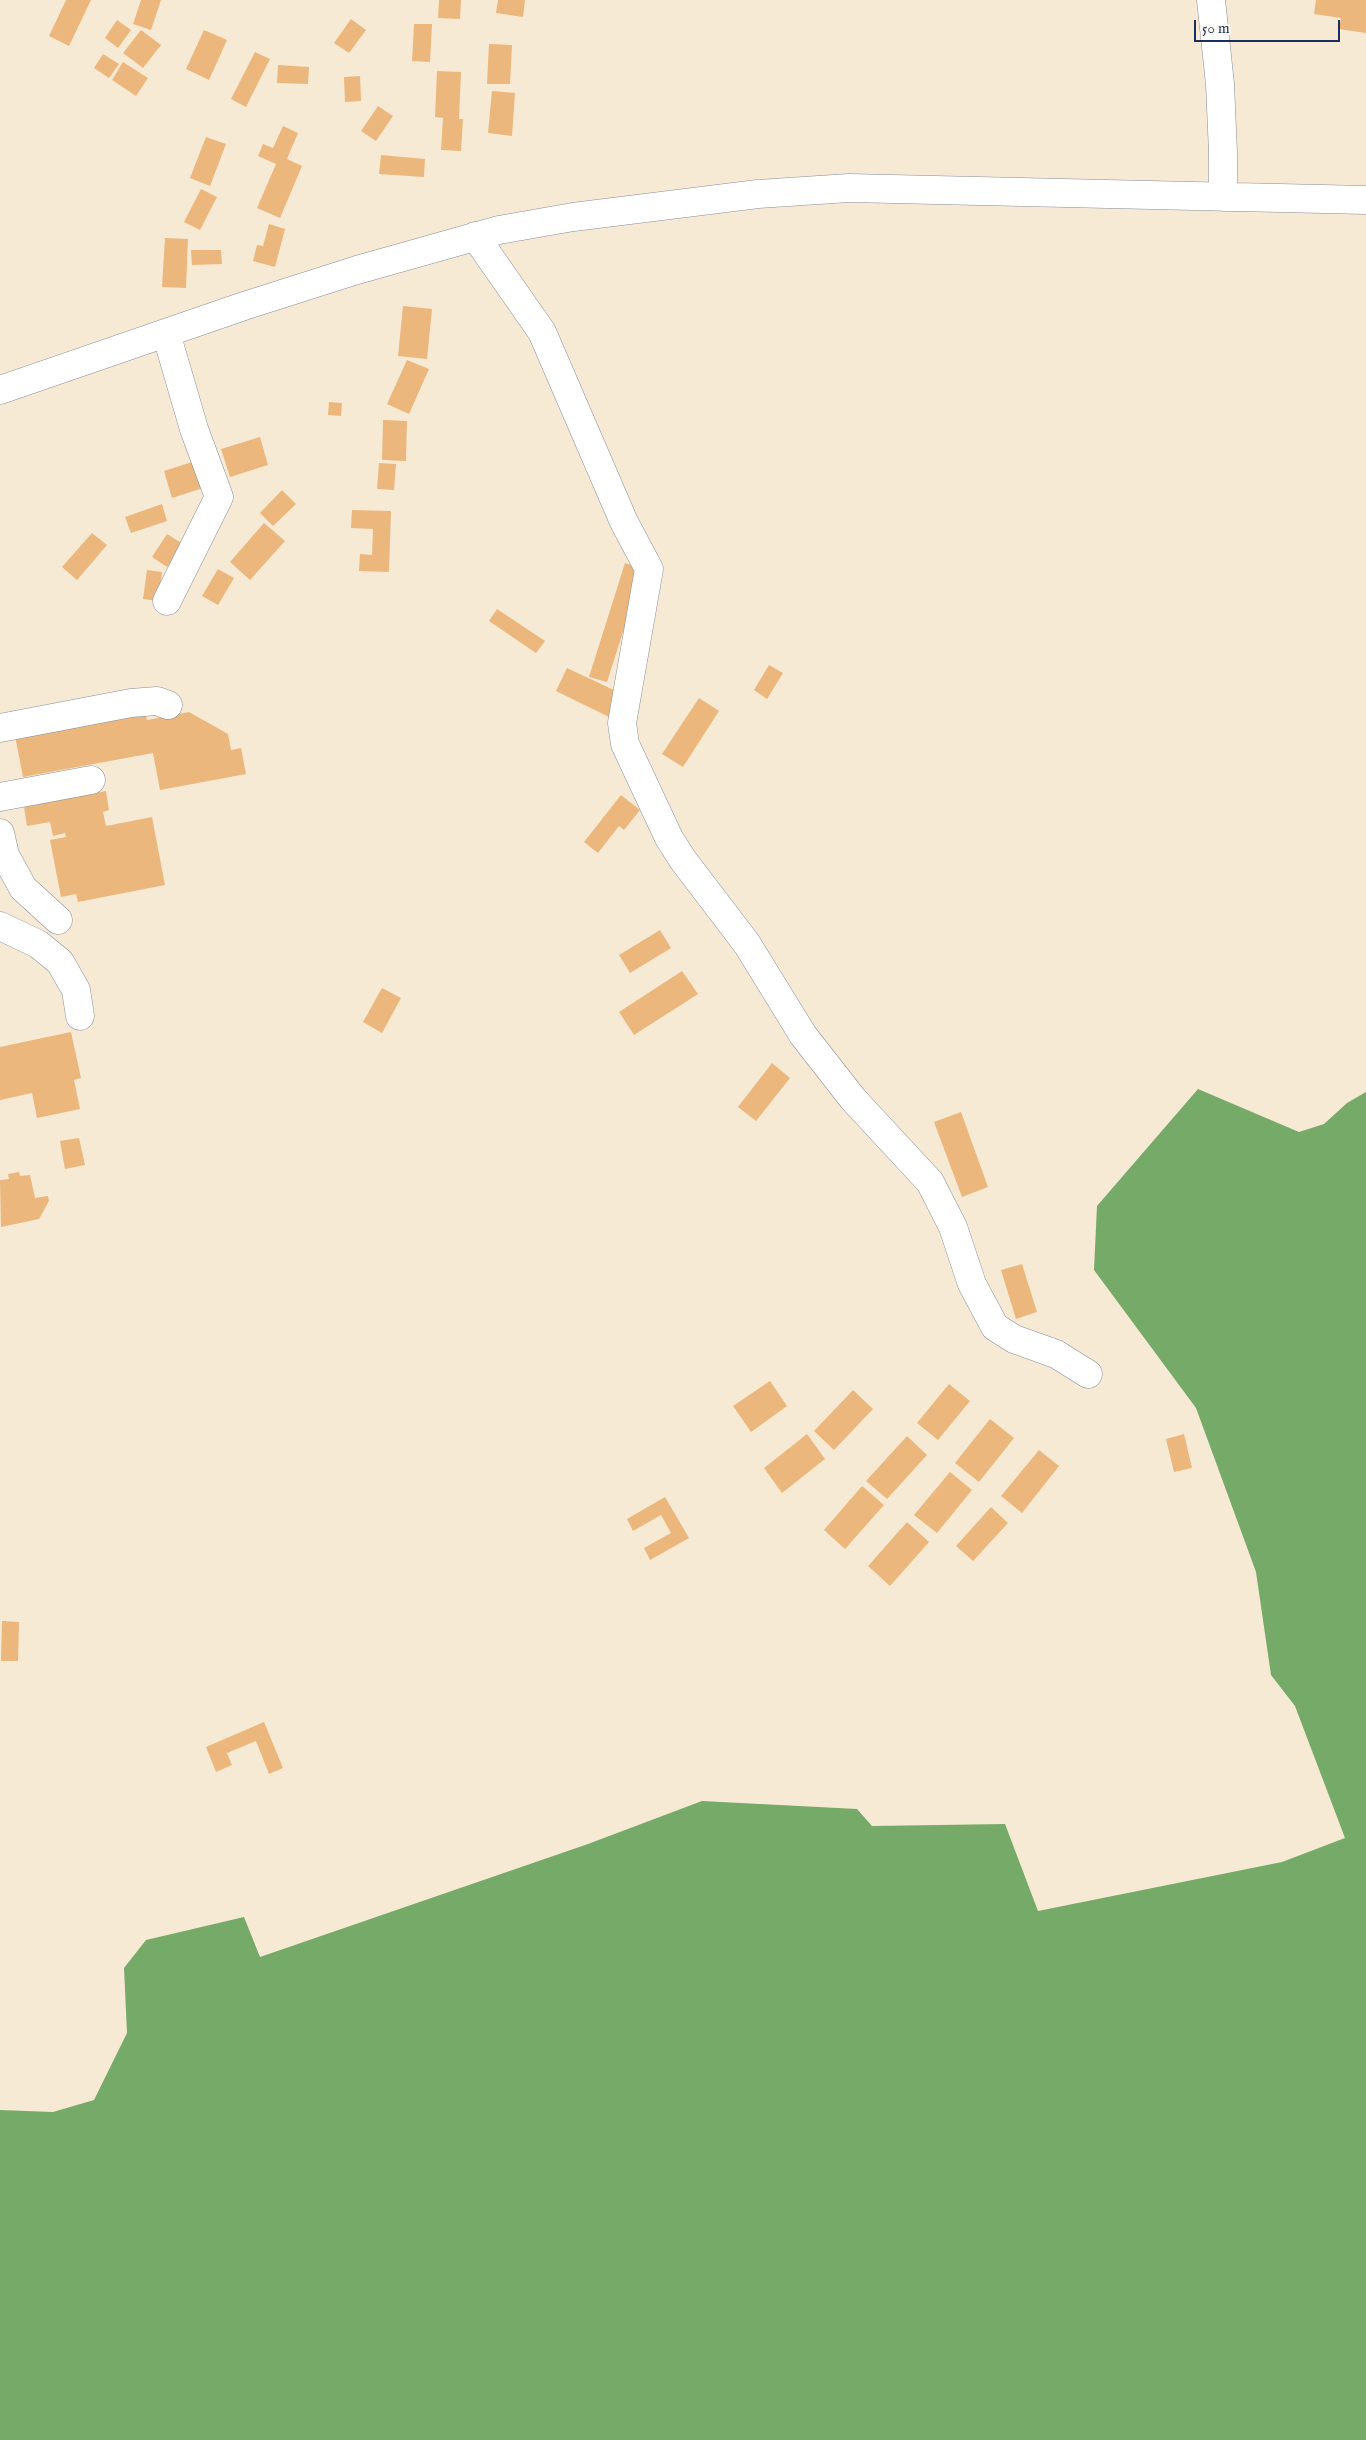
<!DOCTYPE html>
<html>
<head>
<meta charset="utf-8">
<style>
	body { margin:0 }
	#map { position:relative; width:1366px; height:2440px; overflow:hidden; background:#f6ead4; font-family:"IM FELL English",serif }
	canvas { display:block }
	.scale { position:absolute; left:1194px; top:20px; width:146px; height:22px; box-sizing:border-box; border:2px solid #1b2f5e; border-top:0; padding-left:6px; font-size:15px; line-height:18px; white-space:nowrap; color:#1b2f5e; -webkit-text-stroke:4px #fbf7ec; paint-order:stroke }
</style>
</head>
<body>
<div id="map">
<canvas width="1366" height="2440"></canvas>
<div class="scale">50 m</div>
</div>
<script>
const ctx = document.querySelector('canvas').getContext('2d');
ctx.lineJoin = 'round';
function paint(path, color) {
  ctx.fillStyle = color;
  ctx.fill(path, 'evenodd');
}
function toPath(rows) {
  const path = new Path2D();
  for (const r of rows) {
    path.moveTo(r[0], r[1]);
    for (let i = 2; i < r.length; i += 2) path.lineTo(r[i], r[i + 1]);
  }
  return path;
}
function strokePath(path, color, width, dash) {
  ctx.strokeStyle = color;
  ctx.lineWidth = width;
  ctx.lineCap = dash ? 'butt' : 'round';
  ctx.setLineDash(dash || []);
  ctx.stroke(path);
}
paint(toPath([
	[1198,1089,1299,1132,1324,1124,1347,1103,1366,1092,1366,2440,0,2440,0,2110,53,2112,94,2100,127,2033,124,1968,146,1940,244,1917,260,1957,588,1844,702,1801,857,1809,872,1826,1005,1824,1038,1911,1282,1862,1345,1838,1295,1706,1271,1675,1256,1572,1196,1408,1094,1270,1097,1206]
]), '#75aa68');
paint(toPath([
	[66,0,91,0,69,46,49,36],
	[141,0,161,0,151,30,133,24],
	[439,0,461,0,460,19,438,18],
	[498,0,525,0,523,17,496,13],
	[1316,0,1366,0,1366,33,1339,29,1341,18,1314,14],
	[351,19,366,30,349,53,334,43],
	[117,20,131,30,118,48,105,38],
	[414,24,432,24,430,62,412,61],
	[141,30,161,45,143,68,123,53],
	[204,30,227,40,209,80,186,69],
	[489,44,512,45,510,84,487,84],
	[255,52,270,59,246,107,231,99],
	[103,54,119,64,109,78,94,68],
	[123,62,148,78,136,96,112,80],
	[278,65,309,67,308,84,277,83],
	[437,71,461,72,459,119,463,119,461,151,441,150,443,118,435,117],
	[360,76,361,101,345,102,344,77],
	[492,91,515,93,512,136,488,133],
	[378,106,393,116,376,141,361,131],
	[283,126,298,133,287,159,302,166,280,218,257,208,276,164,258,156,263,144,273,148],
	[206,137,226,144,210,186,190,178],
	[381,155,425,159,424,177,379,174],
	[201,189,217,197,200,230,184,222],
	[269,224,285,229,275,267,253,261,257,245,263,246],
	[165,238,188,239,186,288,162,287],
	[191,250,221,250,222,264,192,265],
	[403,306,432,309,427,359,398,356],
	[407,360,429,369,409,414,387,404],
	[329,402,342,403,341,416,328,415],
	[383,420,407,421,406,461,382,460],
	[260,437,268,465,230,477,221,449],
	[195,461,203,488,172,498,164,471],
	[379,463,396,464,394,490,377,489],
	[282,490,296,504,273,526,260,513],
	[162,504,167,521,131,533,125,517],
	[352,510,391,511,389,572,359,571,360,554,372,555,373,529,351,528],
	[264,523,285,541,250,580,230,562],
	[92,533,107,545,77,580,62,567],
	[167,534,183,544,167,567,152,557],
	[625,563,643,569,607,682,589,677],
	[218,569,234,578,218,605,202,596],
	[147,570,162,572,158,601,143,599],
	[497,609,545,641,536,653,489,621],
	[769,665,783,673,767,699,754,690],
	[567,668,620,693,609,717,556,691],
	[699,698,719,711,683,767,662,754],
	[145,712,147,720,189,712,228,734,231,750,241,748,246,774,160,790,153,753,23,777,15,736],
	[106,791,109,810,103,812,106,826,152,817,165,885,78,902,76,894,61,897,50,840,66,837,65,833,53,836,50,822,27,826,24,807],
	[621,795,640,810,624,830,619,826,598,853,584,842],
	[660,930,671,948,630,973,619,955],
	[682,971,698,994,634,1035,619,1012],
	[382,988,401,998,382,1033,363,1022],
	[71,1032,81,1078,74,1080,80,1109,37,1118,32,1093,0,1100,0,1047],
	[772,1063,790,1078,756,1121,738,1107],
	[961,1112,988,1187,962,1197,934,1122],
	[79,1138,85,1165,65,1169,60,1141],
	[19,1172,20,1176,30,1175,35,1198,48,1196,49,1201,39,1219,1,1227,0,1180,9,1179,8,1174],
	[1022,1264,1037,1312,1016,1319,1001,1270],
	[770,1381,787,1406,751,1432,733,1406],
	[949,1384,970,1401,938,1440,917,1423],
	[853,1390,873,1409,834,1450,814,1431],
	[990,1419,1014,1438,979,1482,955,1463],
	[807,1434,825,1459,782,1493,764,1468],
	[1184,1434,1192,1468,1174,1472,1166,1439],
	[907,1436,927,1455,887,1499,866,1481],
	[1039,1450,1059,1466,1022,1513,1001,1496],
	[950,1472,972,1490,937,1533,914,1515],
	[862,1486,884,1505,845,1549,824,1530],
	[665,1497,689,1538,650,1560,644,1548,671,1533,661,1515,633,1531,627,1519],
	[991,1507,1008,1523,973,1561,956,1546],
	[907,1522,929,1542,890,1586,868,1566],
	[2,1621,19,1622,18,1661,1,1661],
	[264,1722,283,1768,269,1774,256,1741,227,1753,232,1765,216,1772,206,1747]
]), '#ecb77c');
const minor = toPath([
	[1211,0,1220,84,1223,153,1223,197],
	[475,236,542,332,624,522,649,569,622,723,625,744,669,838,683,860,747,944,803,1035,853,1099,930,1182,953,1227,972,1284,995,1327,1014,1339,1056,1354,1088,1374],
	[166,333,194,429,219,497,167,601],
	[0,390,244,306,357,270,499,230,573,217,758,194,849,188,1366,200],
	[0,728,131,703,157,701,168,705],
	[0,797,91,780],
	[0,833,5,855,23,888,58,920],
	[0,926,38,944,60,962,76,990,80,1016]
]);
strokePath(minor, '#888c99', 29);
strokePath(minor, '#fff', 28);
</script>
</body>
</html>
